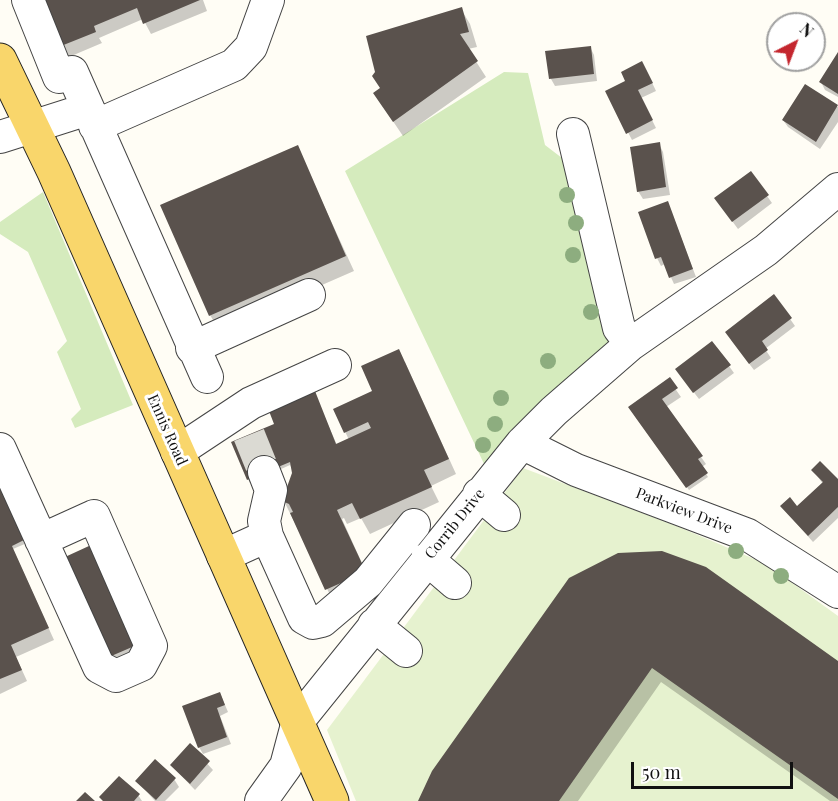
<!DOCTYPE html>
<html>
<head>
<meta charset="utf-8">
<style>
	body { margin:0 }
	#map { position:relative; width:838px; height:801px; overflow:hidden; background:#fffdf5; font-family:"Playfair Display",serif }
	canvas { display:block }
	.north { position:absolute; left:766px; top:12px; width:60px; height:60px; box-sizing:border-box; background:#fff; border:2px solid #a0a0a0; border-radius:50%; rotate:42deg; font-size:16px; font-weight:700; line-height:24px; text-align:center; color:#111 }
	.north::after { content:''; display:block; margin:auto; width:21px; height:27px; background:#c4262e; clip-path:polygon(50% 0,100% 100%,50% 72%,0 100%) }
	.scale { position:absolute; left:631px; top:762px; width:162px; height:27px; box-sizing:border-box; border:3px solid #111; border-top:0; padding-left:8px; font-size:18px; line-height:21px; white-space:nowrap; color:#111; -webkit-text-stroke:4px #fff; paint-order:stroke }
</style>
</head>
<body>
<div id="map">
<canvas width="838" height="801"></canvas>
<div class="north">N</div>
<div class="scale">50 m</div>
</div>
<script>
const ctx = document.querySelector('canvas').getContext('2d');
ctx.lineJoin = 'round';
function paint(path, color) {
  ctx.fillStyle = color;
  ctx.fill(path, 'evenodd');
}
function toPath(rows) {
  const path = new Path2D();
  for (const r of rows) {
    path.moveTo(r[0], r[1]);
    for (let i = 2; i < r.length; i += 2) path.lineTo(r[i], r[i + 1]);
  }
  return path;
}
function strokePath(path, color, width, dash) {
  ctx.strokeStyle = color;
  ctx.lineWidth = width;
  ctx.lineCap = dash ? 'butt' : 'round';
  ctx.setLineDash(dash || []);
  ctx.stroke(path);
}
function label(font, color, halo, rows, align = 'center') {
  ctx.font = font + ' "Playfair Display",serif';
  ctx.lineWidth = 6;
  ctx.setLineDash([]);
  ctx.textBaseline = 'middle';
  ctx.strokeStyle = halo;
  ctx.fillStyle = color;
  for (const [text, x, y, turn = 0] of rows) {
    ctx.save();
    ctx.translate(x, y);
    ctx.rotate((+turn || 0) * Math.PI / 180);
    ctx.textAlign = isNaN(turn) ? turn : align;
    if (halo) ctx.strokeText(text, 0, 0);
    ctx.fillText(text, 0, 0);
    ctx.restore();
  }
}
paint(toPath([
	[504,72,528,73,545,145,575,168,612,345,486,468,345,171],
	[43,192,133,405,75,428,71,419,81,409,57,352,67,341,28,252,0,234,0,222]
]), '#d5ebbd');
paint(toPath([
	[523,468,679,527,766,564,838,616,838,801,356,801,327,730]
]), '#e6f2cf');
paint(toPath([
	[43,0,203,0,207,11,151,34,143,19,99,38,102,43,69,57],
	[461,9,470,24,477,47,468,49,486,77,403,136,384,108,377,72],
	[590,47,594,55,597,81,555,86,551,79,547,53],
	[838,55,838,97,825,90,821,82],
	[646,70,656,91,641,98,656,128,632,140,607,92],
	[806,86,838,107,838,122,820,149,788,127,783,120],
	[659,144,663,152,670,195,643,199,638,191],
	[297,147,354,271,219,330,210,315],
	[767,196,772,203,738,229,721,206],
	[668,203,696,277,674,284,665,264,661,266,657,258],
	[774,296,795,326,765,349,771,358,754,370,731,340],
	[405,362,456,474,431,486,439,502,370,534,361,518,347,524,344,518,342,519,371,583,333,601,284,501,294,473,290,465,250,483,248,479,273,426,314,393,337,445,349,440,335,410,374,392],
	[729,366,734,373,699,399,682,377],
	[669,380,681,397,666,407,701,457,706,464,702,467,708,477,689,490,634,415],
	[813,470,838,481,838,518,813,542,782,507,797,508,823,484],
	[0,485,27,543,13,549,54,640,16,657,27,681,0,694],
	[108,554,152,653,117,668,111,657],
	[570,579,838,662,838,801,830,801,661,682,578,801,420,801],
	[220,693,228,712,220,716,231,744,203,754,199,747],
	[190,745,213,770,195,790,171,765],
	[174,779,179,787,165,801,155,801,137,781],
	[138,795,142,801,103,801,101,798]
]), '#0003');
paint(toPath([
	[41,0,200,0,143,24,137,8,94,26,96,32,61,46],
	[462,7,469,32,460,34,478,61,393,122,373,93,380,88,372,76,375,72,366,36],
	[591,46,594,74,549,79,545,51],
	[838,52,838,94,819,82],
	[642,61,653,83,638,90,653,120,626,134,605,91,625,81,621,72],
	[805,84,838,105,816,142,782,120],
	[660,142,666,187,637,192,630,147],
	[298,145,346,256,209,316,160,205],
	[751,171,769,195,732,222,714,198],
	[668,201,693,269,669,278,661,257,655,259,638,212],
	[774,294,792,318,762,341,768,350,749,364,725,332],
	[712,341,731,365,693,393,675,369],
	[399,349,449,459,424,470,432,487,360,519,352,503,337,510,366,572,325,590,290,513,293,512,289,504,282,501,292,473,290,462,247,480,231,442,274,424,269,411,315,391,336,444,371,428,368,422,344,433,333,409,372,391,361,366],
	[670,377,678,388,662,399,703,456,698,459,708,473,686,488,628,407],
	[820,461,838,479,838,507,808,536,780,506,790,497,797,506,823,482,811,470],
	[0,482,26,539,12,546,49,628,11,645,22,670,0,679],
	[102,540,146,641,109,657,65,557],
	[662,551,706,567,838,661,838,799,652,668,559,801,418,801,432,771,569,578,618,553],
	[220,692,225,705,217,708,227,737,198,748,182,706],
	[190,743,210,761,190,784,170,765],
	[155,759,176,778,156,800,135,781],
	[119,776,140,794,134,801,103,801,99,797],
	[85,792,95,801,76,801]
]), '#5a524d');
strokePath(toPath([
	[249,435,264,472]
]), '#dbdad3', 32, [32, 16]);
const minor = toPath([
	[28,0,59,77,72,72,207,377],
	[95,126,234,65,251,47,268,0],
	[573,134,619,328,631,344],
	[0,137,88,109],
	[192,348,309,295],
	[522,443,576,470,748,535,838,592],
	[0,449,99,667,116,676,141,665,151,646,94,516,41,540],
	[177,452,251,403,335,365],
	[264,472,271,490,264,521,267,536],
	[479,494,504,515],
	[223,556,267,536,304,618,313,623,322,621,368,582,414,525],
	[427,559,455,583],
	[374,625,406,651],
	[261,801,286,766,298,721,522,443,554,411,631,344,766,250,838,189]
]);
const major = toPath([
	[0,60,54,172,332,801]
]);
strokePath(minor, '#444', 34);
strokePath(major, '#222', 35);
strokePath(minor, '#fff', 32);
strokePath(major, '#f9d66b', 33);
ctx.fillStyle = '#8dad7f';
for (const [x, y] of [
	[567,195],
	[576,223],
	[573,255],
	[591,312],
	[548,361],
	[501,398],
	[495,424],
	[483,445],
	[736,551],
	[781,576]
]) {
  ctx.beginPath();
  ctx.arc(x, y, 8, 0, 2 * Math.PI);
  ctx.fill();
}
label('15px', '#111', '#fff', [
	["Ennis Road",167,430,66],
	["Parkview Drive",684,511,21],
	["Corrib Drive",455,524,-51]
]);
</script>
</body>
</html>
